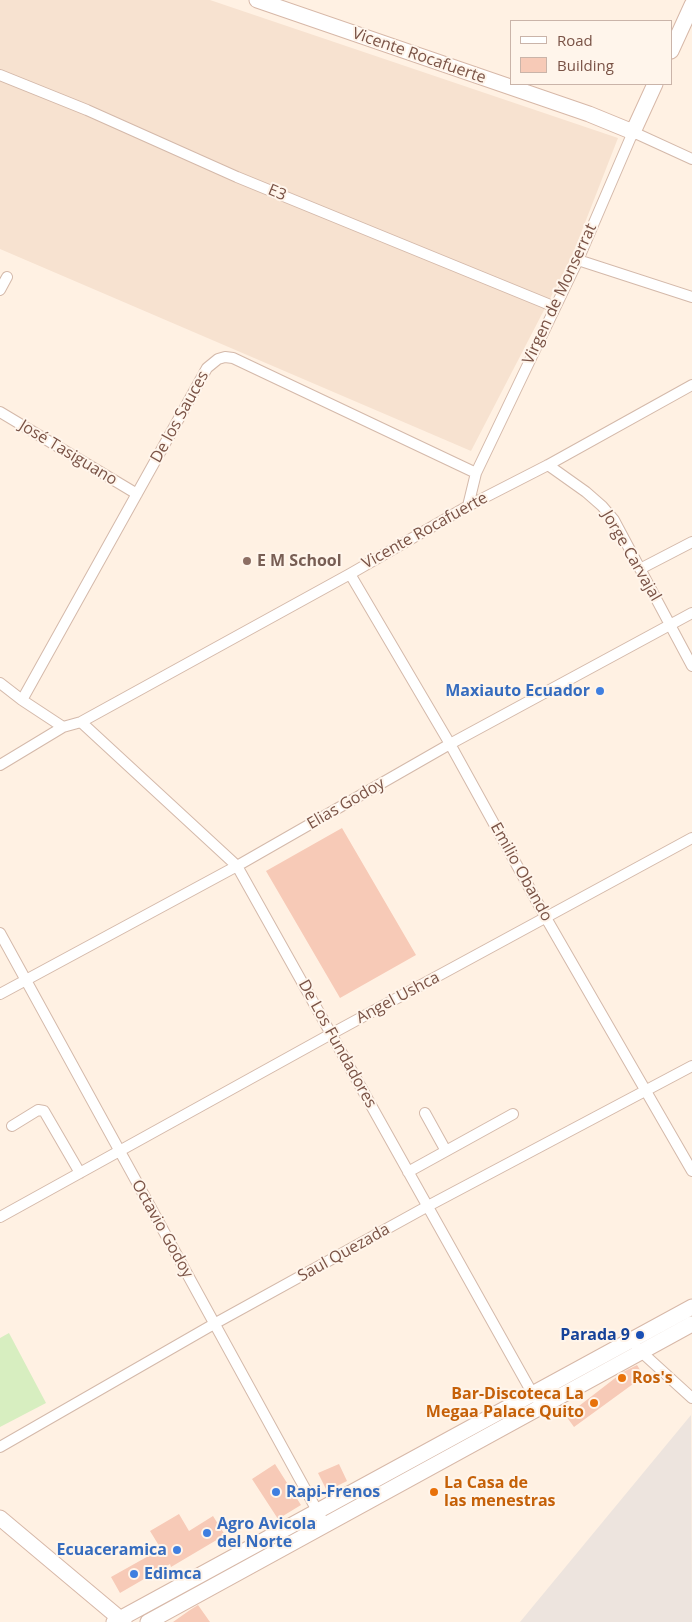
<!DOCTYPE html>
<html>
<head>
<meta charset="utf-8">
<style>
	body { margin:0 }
	#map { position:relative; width:692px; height:1622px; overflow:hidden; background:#fff1e3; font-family:"Open Sans",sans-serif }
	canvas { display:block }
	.legend { position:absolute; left:510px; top:20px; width:162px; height:65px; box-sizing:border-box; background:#fff5eb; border:1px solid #cab4a9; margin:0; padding:6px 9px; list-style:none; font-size:15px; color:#7a5346 }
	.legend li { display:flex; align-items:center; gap:10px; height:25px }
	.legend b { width:25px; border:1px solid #cab4a9 }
</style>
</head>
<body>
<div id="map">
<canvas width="692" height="1622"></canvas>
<ul class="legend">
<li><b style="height:6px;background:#fff"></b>Road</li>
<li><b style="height:14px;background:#f7cab7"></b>Building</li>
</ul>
</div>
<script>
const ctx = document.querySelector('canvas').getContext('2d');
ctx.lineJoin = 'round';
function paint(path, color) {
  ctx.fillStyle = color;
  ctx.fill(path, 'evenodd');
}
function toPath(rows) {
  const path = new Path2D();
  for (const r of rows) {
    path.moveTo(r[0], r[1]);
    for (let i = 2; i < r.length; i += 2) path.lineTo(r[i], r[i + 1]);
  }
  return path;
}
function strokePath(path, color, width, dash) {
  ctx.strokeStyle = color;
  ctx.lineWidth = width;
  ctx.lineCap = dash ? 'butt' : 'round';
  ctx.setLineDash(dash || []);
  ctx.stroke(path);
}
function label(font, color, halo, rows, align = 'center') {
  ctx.font = font + ' "Open Sans",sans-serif';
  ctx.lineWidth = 4;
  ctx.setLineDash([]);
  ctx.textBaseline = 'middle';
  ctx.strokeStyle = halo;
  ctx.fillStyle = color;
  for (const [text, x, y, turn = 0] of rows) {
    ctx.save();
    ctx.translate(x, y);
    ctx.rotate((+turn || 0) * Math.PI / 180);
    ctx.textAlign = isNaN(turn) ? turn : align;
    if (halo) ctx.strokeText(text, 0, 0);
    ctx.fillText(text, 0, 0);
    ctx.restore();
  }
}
paint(toPath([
	[0,0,210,0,618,138,572,256,471,451,0,249]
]), '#f7e2d0');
paint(toPath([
	[691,1415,692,1622,520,1622]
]), '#ede4de');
paint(toPath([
	[9,1333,46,1403,0,1427,0,1338]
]), '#d7eec0');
paint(toPath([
	[342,828,416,955,340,998,266,871],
	[637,1365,644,1376,574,1427,566,1416,623,1372],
	[275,1464,301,1505,278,1519,252,1479],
	[339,1464,347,1481,327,1491,318,1473],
	[179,1514,189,1531,213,1516,225,1535,171,1567,170,1564,120,1593,111,1577,161,1549,150,1531],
	[198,1605,210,1622,173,1622,190,1610]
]), '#f7cab7');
const street = toPath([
	[0,75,87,110,237,177,555,307],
	[578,260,692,297],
	[0,290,7,277],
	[0,412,137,494],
	[548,465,586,492,602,506,614,520,692,666],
	[468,506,476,473,578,260,633,132,692,159],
	[640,569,692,542],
	[350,574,450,744,546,918,692,1171],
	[0,683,22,700,63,727],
	[22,700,207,368,218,359,225,357,233,358,476,473],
	[81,722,237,866,535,1398],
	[0,765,63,727,81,722,350,574,468,506,548,465,692,385],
	[0,933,325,1525],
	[0,994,237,866,450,744,692,613],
	[425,1113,446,1151],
	[12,1126,38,1110,44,1111,80,1173],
	[408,1172,513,1114],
	[0,1217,331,1034,692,838],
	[637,1348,692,1398],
	[0,1447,214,1324,428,1206,692,1066]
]);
const secondary = toPath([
	[257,0,589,114,633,132,655,84],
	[671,51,692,5],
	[0,1518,124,1622],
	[114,1622,692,1307],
	[148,1622,692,1324]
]);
strokePath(street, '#d4b9aa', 12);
strokePath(secondary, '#d7b8a8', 17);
strokePath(street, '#fff', 10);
strokePath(secondary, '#fff', 15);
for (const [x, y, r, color] of [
	[247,561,5,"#8d6e63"],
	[600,691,5,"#3f7fe0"],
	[640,1335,5,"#1a4fb4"],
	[622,1378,5,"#e8710a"],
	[594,1403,5,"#e8710a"],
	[276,1492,5,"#3f7fe0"],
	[434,1492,5,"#e8710a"],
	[207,1533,5,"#3f7fe0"],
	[177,1550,5,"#3f7fe0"],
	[134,1574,5,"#3f7fe0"]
]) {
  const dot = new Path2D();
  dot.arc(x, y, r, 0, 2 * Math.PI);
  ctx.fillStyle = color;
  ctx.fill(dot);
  strokePath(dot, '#fff5eb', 2);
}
label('16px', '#7a5346', '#fff5eb', [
	["Vicente Rocafuerte",419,56,19],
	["E3",277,193,22],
	["Virgen de Monserrat",560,294,-65],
	["De los Sauces",180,417,-61],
	["José Tasiguano",68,453,31],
	["Vicente Rocafuerte",425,531,-29],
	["Jorge Carvajal",631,556,60],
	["Elias Godoy",346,804,-30],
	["Emilio Obando",521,872,61],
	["Angel Ushca",398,998,-28],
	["De Los Fundadores",337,1044,61],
	["Octavio Godoy",162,1229,61],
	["Saul Quezada",344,1253,-29]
]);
label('bold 16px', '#785e54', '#fff5eb', [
	["E M School",257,561]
], 'left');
label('bold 16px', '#366cbe', '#fff5eb', [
	["Maxiauto Ecuador",590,691,"right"],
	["Rapi-Frenos",286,1492],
	["Agro Avicola",217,1524],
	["del Norte",217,1542],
	["Ecuaceramica",167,1550,"right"],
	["Edimca",144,1574]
], 'left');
label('bold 16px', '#164399', '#fff5eb', [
	["Parada 9",630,1335]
], 'right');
label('bold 16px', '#c56008', '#fff5eb', [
	["Ros's",632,1378],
	["Bar-Discoteca La",584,1394,"right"],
	["Megaa Palace Quito",584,1412,"right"],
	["La Casa de",444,1483],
	["las menestras",444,1501]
], 'left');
</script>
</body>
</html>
